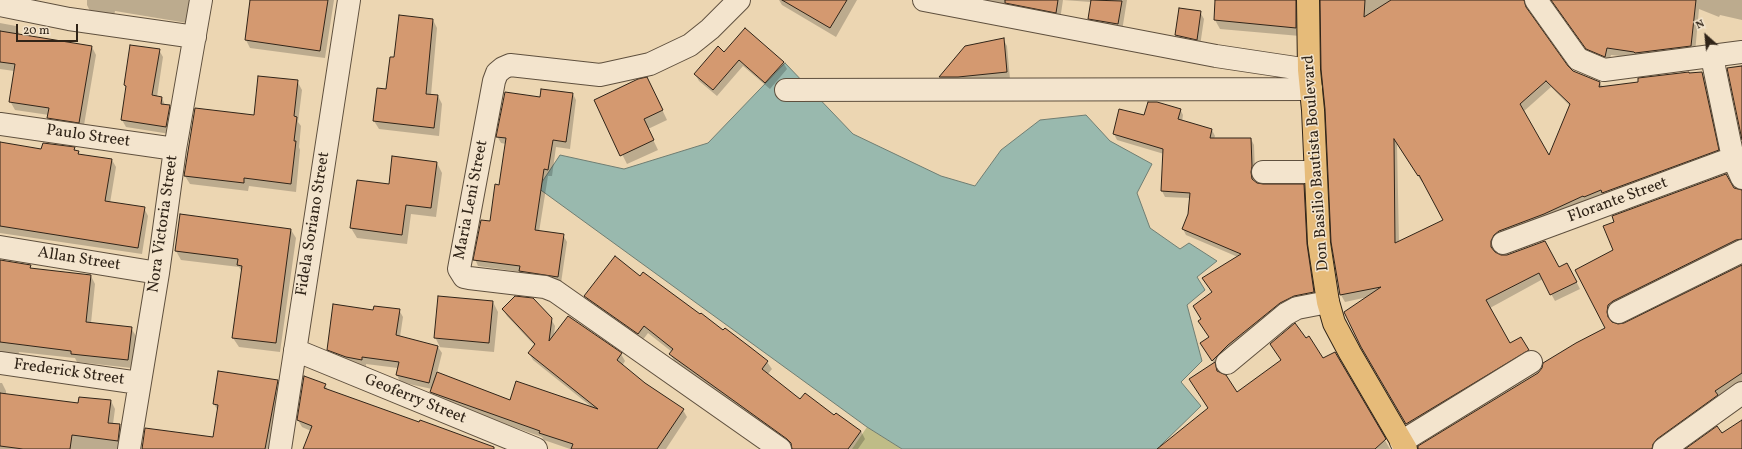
<!DOCTYPE html>
<html>
<head>
<meta charset="utf-8">
<style>
	body { margin:0 }
	#map { position:relative; width:1742px; height:449px; overflow:hidden; background:#ecd6b2; font-family:Vollkorn,serif }
	canvas { display:block }
	.north { position:absolute; left:1686px; top:16px; width:40px; height:40px; -webkit-text-stroke:3px #f3e4cd; paint-order:stroke; rotate:333deg; font-size:11px; font-weight:700; line-height:16px; text-align:center; color:#302418 }
	.north::after { content:''; display:block; margin:auto; width:14px; height:18px; background:#302418; clip-path:polygon(50% 0,100% 100%,50% 72%,0 100%) }
	.scale { position:absolute; left:16px; top:24px; width:62px; height:18px; box-sizing:border-box; border:2px solid #302418; border-top:0; padding-left:5px; font-size:12px; line-height:14px; white-space:nowrap; color:#302418; -webkit-text-stroke:3px #f3e4cd; paint-order:stroke }
</style>
</head>
<body>
<div id="map">
<canvas width="1742" height="449"></canvas>
<div class="north">N</div>
<div class="scale">20 m</div>
</div>
<script>
const ctx = document.querySelector('canvas').getContext('2d');
ctx.lineJoin = 'round';
function paint(path, color) {
  ctx.fillStyle = color;
  ctx.fill(path, 'evenodd');
}
function toPath(rows) {
  const path = new Path2D();
  for (const r of rows) {
    path.moveTo(r[0], r[1]);
    for (let i = 2; i < r.length; i += 2) path.lineTo(r[i], r[i + 1]);
  }
  return path;
}
function strokePath(path, color, width, dash) {
  ctx.strokeStyle = color;
  ctx.lineWidth = width;
  ctx.lineCap = dash ? 'butt' : 'round';
  ctx.setLineDash(dash || []);
  ctx.stroke(path);
}
function label(font, color, halo, rows, align = 'center') {
  ctx.font = font + ' Vollkorn,serif';
  ctx.lineWidth = 3;
  ctx.setLineDash([]);
  ctx.textBaseline = 'middle';
  ctx.strokeStyle = halo;
  ctx.fillStyle = color;
  for (const [text, x, y, turn = 0] of rows) {
    ctx.save();
    ctx.translate(x, y);
    ctx.rotate((+turn || 0) * Math.PI / 180);
    ctx.textAlign = isNaN(turn) ? turn : align;
    if (halo) ctx.strokeText(text, 0, 0);
    ctx.fillText(text, 0, 0);
    ctx.restore();
  }
}
paint(toPath([
	[867,427,902,449,852,449]
]), '#bfbc87');
const water = toPath([
	[785,63,853,134,941,176,975,186,1001,150,1040,120,1086,115,1110,141,1152,164,1137,193,1150,228,1180,249,1189,243,1217,261,1197,277,1205,290,1187,305,1202,361,1181,382,1201,406,1160,446,1162,449,902,449,867,427,538,188,560,155,624,169,708,143,785,63]
]);
paint(water, '#99b9ae');
strokePath(water, '#6f7d72', 1);
paint(toPath([
	[87,0,191,0,187,23,115,11,114,16,91,13,87,5],
	[251,0,334,0,325,58,250,48,246,40],
	[779,0,857,0,836,37,782,5],
	[958,0,1127,0,1122,31,1093,26,1089,18,1091,2,1063,0,1060,20],
	[1216,0,1302,0,1300,36,1220,29,1215,20],
	[1321,0,1530,0,1527,9,1567,67,1573,71,1600,83,1603,88,1702,73,1706,80,1722,157,1494,248,1495,253,1501,256,1571,271,1580,289,1555,301,1543,279,1490,308,1510,344,1521,338,1532,357,1411,431,1362,346,1368,297,1345,302,1341,295],
	[1551,87,1570,106,1549,157,1523,112],
	[1397,144,1422,182,1424,181,1444,220,1399,243],
	[1551,0,1742,0,1742,20,1720,15,1719,17,1699,9,1695,53,1639,58,1611,55,1609,63,1591,56],
	[1200,12,1204,19,1200,46,1180,42,1176,35],
	[433,20,437,28,431,95,438,96,442,104,439,136,379,129,374,121,387,90,395,58],
	[0,23,16,26,20,35,92,47,96,55,83,131,53,126,48,118,49,115,15,110,10,101,14,71,0,69],
	[1003,39,1007,46,1010,79,943,84,940,77,966,47],
	[159,50,163,57,157,97,162,98,165,105,169,106,173,113,170,134,126,127,122,120,127,89,125,85],
	[724,53,783,62,787,69,770,89,743,66,717,96,699,81,695,74],
	[1742,65,1742,135,1730,67],
	[297,81,302,90,298,122,301,126,299,147,300,150,296,192,249,186,248,191,190,184,185,176],
	[652,88,667,120,648,129,658,150,627,164,595,101],
	[573,94,576,100,570,149,556,147,552,176,548,176,539,232,563,235,567,242,561,283,524,278,521,272,478,266,475,259,491,222,500,186,506,144,501,143,497,136,541,98],
	[1180,109,1183,115,1182,122,1212,130,1215,136,1214,139,1251,139,1254,145,1255,172,1253,179,1256,183,1263,186,1303,186,1307,191,1317,298,1232,350,1216,366,1219,373,1237,393,1323,360,1335,353,1390,449,1173,449,1209,408,1214,363,1205,349,1210,338,1202,319,1213,293,1238,257,1186,235,1183,229,1189,214,1190,198,1165,197,1162,191,1164,154,1117,140,1114,134,1120,110,1145,117],
	[0,143,42,150,74,148,80,155,112,160,116,167,110,203,144,208,148,216,142,254,0,233],
	[437,163,442,173,436,217,411,214,407,244,357,238,351,228,358,181,389,185],
	[1742,204,1742,238,1739,240,1742,245,1612,313,1611,322,1619,325,1625,324,1742,265,1742,382,1658,449,1419,449,1606,329,1576,270],
	[291,230,296,238,280,352,239,347,233,338,242,272,239,267,181,260,176,251],
	[0,261,30,266,32,269,91,276,95,284,91,323,131,328,136,336,132,368,77,362,75,358,19,352,18,357,0,355],
	[640,277,767,362,772,369,767,375,809,411,785,441,675,362,670,354,672,352,648,333,642,341,589,304,585,296],
	[493,302,498,312,494,352,438,347,442,353,437,373,510,401,593,408,533,360,529,353,535,346,507,316,503,309,551,319,555,326,554,336,569,317,621,354,625,361,622,366,644,384,683,410,687,417,666,449,570,449,544,440,542,437,435,399,431,392,432,389,400,382,397,375,398,368,366,364,366,366,351,364,332,356,328,349,374,311,399,310,403,317,400,337,440,347,435,337],
	[277,380,282,388,270,449,142,449,146,429,214,438,218,411,214,404],
	[0,383,2,383,6,391,6,395,79,404,111,401,115,409,113,424,120,425,124,433,123,449,0,449],
	[325,385,328,390,492,449,304,449,311,431,302,427,298,420],
	[834,417,861,431,865,439,858,449,800,449]
]), '#0003');
const building = toPath([
	[250,0,328,0,320,51,245,40,250,0],
	[782,0,847,0,830,28,782,0],
	[1005,0,1058,0,1056,13,1005,3,1005,0],
	[1091,0,1122,1,1118,24,1088,19,1091,0],
	[1215,0,1296,0,1296,28,1214,20,1215,0],
	[1320,0,1365,0,1364,17,1391,0,1524,0,1526,7,1568,66,1573,71,1600,82,1599,87,1638,82,1638,78,1689,72,1689,73,1702,72,1719,150,1602,193,1601,190,1584,197,1583,196,1544,214,1499,231,1494,235,1491,241,1491,247,1495,252,1501,255,1507,255,1545,241,1559,267,1567,263,1577,282,1550,295,1539,273,1486,300,1510,343,1521,337,1529,350,1406,424,1361,347,1344,312,1381,287,1340,295,1331,242,1325,109,1321,69,1320,0],
	[1546,81,1570,104,1549,155,1520,104,1546,81],
	[1394,139,1418,176,1419,175,1443,220,1395,243,1394,139],
	[1551,0,1696,0,1691,46,1635,53,1634,52,1607,48,1605,57,1586,49,1551,0],
	[1179,8,1201,11,1197,40,1175,35,1179,8],
	[399,15,433,19,426,94,438,95,434,128,373,121,377,88,386,89,390,57,394,57,399,15],
	[745,28,784,62,765,83,739,60,713,90,694,74,718,46,724,52,745,28],
	[0,31,92,46,79,123,47,118,49,108,9,102,15,64,0,62,0,31],
	[1004,38,1007,72,958,77,939,77,965,46,1004,38],
	[130,45,160,49,152,95,162,97,161,104,170,105,166,127,121,120,126,86,124,85,130,45],
	[1742,66,1742,140,1727,68,1742,66],
	[258,76,298,80,294,116,297,117,294,141,296,141,291,184,244,178,244,183,184,176,195,108,254,115,258,76],
	[647,77,663,110,644,119,654,140,620,156,594,100,638,79,647,77],
	[541,89,573,93,566,142,553,140,548,170,544,169,535,230,564,234,558,277,519,271,520,266,473,260,481,220,490,221,495,184,499,185,506,138,496,137,505,92,540,97,541,89],
	[1148,102,1157,102,1181,109,1178,119,1212,129,1210,138,1251,138,1252,166,1251,172,1252,179,1257,183,1263,184,1304,184,1307,244,1314,292,1294,296,1280,303,1228,345,1212,361,1200,343,1209,337,1198,321,1201,319,1193,306,1212,292,1202,278,1241,254,1182,229,1188,214,1190,193,1161,191,1163,149,1113,134,1119,109,1144,115,1148,102],
	[0,142,41,149,43,143,75,147,74,150,79,151,78,154,112,159,105,201,145,207,138,248,0,226,0,142],
	[392,156,437,162,431,208,406,205,402,235,350,228,357,180,389,184,392,156],
	[1726,174,1734,188,1742,190,1742,239,1736,240,1613,301,1608,305,1607,312,1608,317,1612,322,1618,324,1624,323,1742,265,1742,373,1715,391,1718,395,1657,439,1653,444,1652,449,1418,449,1418,446,1538,373,1542,368,1543,363,1576,343,1605,328,1575,270,1613,250,1603,226,1614,222,1612,216,1726,174],
	[180,214,291,229,276,343,232,338,242,266,237,265,238,259,175,251,180,214],
	[615,256,640,276,643,272,700,314,701,313,723,330,725,328,750,347,768,361,762,369,800,399,805,393,834,415,836,413,861,431,848,449,792,449,791,443,787,439,669,354,673,349,644,326,638,334,584,296,615,256],
	[0,260,31,265,30,268,91,275,86,322,132,327,128,360,71,354,71,351,0,342,0,260],
	[438,296,493,301,489,343,434,338,438,296],
	[515,296,533,298,552,318,549,341,568,316,622,353,617,360,645,383,684,409,657,449,571,449,573,444,539,433,540,431,430,392,437,372,510,400,516,381,598,409,528,353,535,344,502,309,515,296],
	[333,304,373,310,374,306,400,309,396,335,438,346,429,383,396,375,399,362,362,357,362,360,346,357,327,350,333,304],
	[1295,323,1306,338,1309,336,1323,358,1335,352,1386,439,1375,449,1157,449,1208,408,1189,379,1215,362,1217,371,1226,375,1237,392,1281,360,1270,344,1295,323],
	[218,371,278,380,265,449,142,449,145,428,213,437,218,405,213,404,218,371],
	[304,376,326,384,324,388,419,422,420,420,494,447,494,449,303,449,312,426,297,420,304,376],
	[0,393,78,403,79,397,111,400,108,423,120,424,118,441,72,435,70,449,23,449,0,446,0,393],
	[1742,420,1742,449,1685,449,1717,426,1722,433,1742,420]
]);
paint(building, '#d49970');
strokePath(building, '#302418', 1);
const minor = toPath([
	[739,0,710,29,690,45,650,64,600,75,510,65,503,68,497,73,494,81,459,269,464,277,469,278,545,287,555,291,780,449],
	[924,0,1216,56,1309,70],
	[1536,0,1578,59,1604,70,1742,52],
	[0,5,69,19,195,37],
	[1712,57,1733,158,1742,178],
	[786,90,1311,89],
	[0,124,175,149],
	[1263,172,1315,172],
	[1503,243,1733,158],
	[0,247,158,273],
	[1619,312,1742,251],
	[295,350,536,449],
	[0,363,139,383],
	[1227,363,1286,314,1297,308,1328,302],
	[1401,442,1531,362],
	[129,449,158,273,175,149,201,0],
	[280,449,349,0],
	[1664,449,1742,393]
]);
const major = toPath([
	[1308,0,1309,70,1313,110,1319,243,1328,302,1334,323,1350,353,1406,449]
]);
strokePath(minor, '#5f503e', 24);
strokePath(major, '#302418', 24);
strokePath(minor, '#f3e4cd', 22);
strokePath(major, '#e6bb79', 22);
label('16px', '#302418', '#f3e4cd', [
	["Paulo Street",88,137,8],
	["Don Basilio Bautista Boulevard",1317,163,-94],
	["Maria Leni Street",472,200,-79],
	["Florante Street",1618,201,-20],
	["Nora Victoria Street",164,224,-82],
	["Fidela Soriano Street",314,224,-81],
	["Allan Street",79,260,9],
	["Frederick Street",69,373,8],
	["Geoferry Street",415,400,22]
]);
</script>
</body>
</html>
